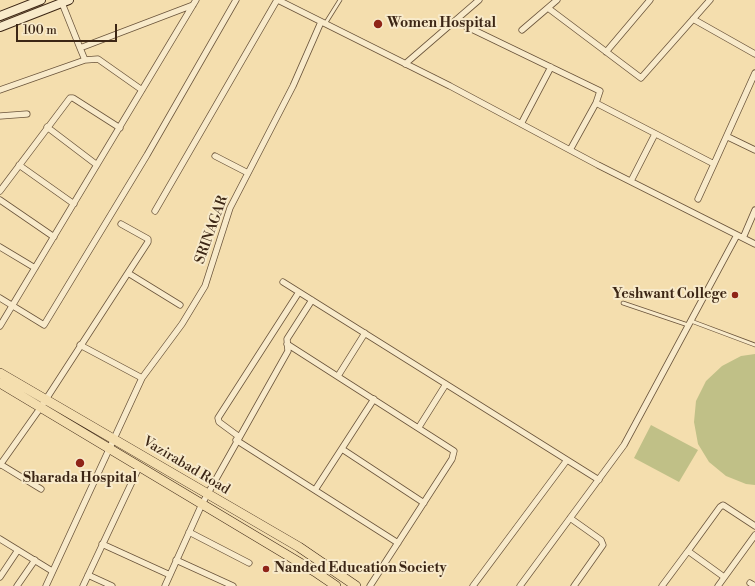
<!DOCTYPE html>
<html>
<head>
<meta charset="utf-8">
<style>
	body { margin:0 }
	#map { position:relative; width:755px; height:586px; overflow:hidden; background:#f4deae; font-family:"Libre Bodoni",serif }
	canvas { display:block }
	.scale { position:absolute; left:16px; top:24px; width:101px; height:18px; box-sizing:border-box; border:2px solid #3c2615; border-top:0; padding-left:5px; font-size:12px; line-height:14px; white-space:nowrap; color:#3c2615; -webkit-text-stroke:3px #f8eaca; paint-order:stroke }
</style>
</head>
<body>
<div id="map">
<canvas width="755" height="586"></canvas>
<div class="scale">100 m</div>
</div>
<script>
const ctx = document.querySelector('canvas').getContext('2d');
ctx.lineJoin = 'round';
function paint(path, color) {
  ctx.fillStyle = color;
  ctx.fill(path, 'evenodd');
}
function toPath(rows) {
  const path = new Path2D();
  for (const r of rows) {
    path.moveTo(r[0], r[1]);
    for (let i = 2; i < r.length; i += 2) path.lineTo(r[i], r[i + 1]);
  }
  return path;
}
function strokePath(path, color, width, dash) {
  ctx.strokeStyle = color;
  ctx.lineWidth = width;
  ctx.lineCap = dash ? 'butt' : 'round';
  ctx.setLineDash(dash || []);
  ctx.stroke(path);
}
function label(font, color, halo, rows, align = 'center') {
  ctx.font = font + ' "Libre Bodoni",serif';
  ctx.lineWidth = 4;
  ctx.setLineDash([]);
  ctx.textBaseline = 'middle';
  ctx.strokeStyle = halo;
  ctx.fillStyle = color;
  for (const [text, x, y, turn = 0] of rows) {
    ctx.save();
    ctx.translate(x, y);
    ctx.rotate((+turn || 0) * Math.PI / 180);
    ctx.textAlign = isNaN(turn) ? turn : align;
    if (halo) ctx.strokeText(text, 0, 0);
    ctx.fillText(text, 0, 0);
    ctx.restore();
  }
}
paint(toPath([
	[755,354,755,485,746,484,726,476,709,462,698,444,694,422,696,401,706,381,722,366,741,356],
	[651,425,698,450,679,482,634,458]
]), '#c0c087');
const service = toPath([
	[325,24,340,0],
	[623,303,688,325],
	[691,321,755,345]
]);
const minor = toPath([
	[278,0,450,86,598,165,755,244],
	[62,3,80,48,193,5],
	[548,8,641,78,710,0],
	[693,19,755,54],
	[455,21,600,91,596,103],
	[522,30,557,0],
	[80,48,85,60,98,59,142,90],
	[606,52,650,0],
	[405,64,479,0],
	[0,90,85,60],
	[0,116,27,114],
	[521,124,551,67],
	[47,127,97,165],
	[728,137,755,150],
	[570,150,596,103,714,164,755,73],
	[215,156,248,173],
	[19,165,74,204],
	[631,181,655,134],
	[0,191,70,98,73,98,120,128],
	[698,199,714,164],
	[0,200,54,237],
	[155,211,277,0],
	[743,238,755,210],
	[0,247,35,268],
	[128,273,180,305],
	[283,282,599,480],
	[0,298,44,325,147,155,236,0],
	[0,326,196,0],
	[287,344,454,451,452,459,370,586],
	[80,345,142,378],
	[338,376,365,333],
	[419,427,446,384],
	[238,436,219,422,218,418,299,292],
	[236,440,398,543],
	[342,449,424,503],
	[0,464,41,489],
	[0,465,41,407,148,242,148,239,121,224],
	[315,490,374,399],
	[570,518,601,540,603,545,574,586],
	[189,532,249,563],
	[0,539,52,571],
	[102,544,170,575],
	[688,551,720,507,723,505,755,526],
	[176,560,233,586],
	[88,575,112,586],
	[0,577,18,550],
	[750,583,755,586],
	[17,586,35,560],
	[46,586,142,378,182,324,205,286,230,208,293,86,321,22],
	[83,586,139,467],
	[165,586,202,504,288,351,287,339,312,300],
	[473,586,567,460],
	[520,586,624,445,737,235],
	[662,586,688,551,724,577],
	[718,586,755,535]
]);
const secondary = toPath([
	[0,16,41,0],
	[0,27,69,0]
]);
const primary = toPath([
	[0,373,299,547,356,586],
	[0,383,317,573,336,586]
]);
strokePath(service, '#6a543b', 4.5);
strokePath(minor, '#6a543b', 7);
strokePath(secondary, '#3c2615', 10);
strokePath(primary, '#3c2615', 10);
strokePath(service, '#f8eaca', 3);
strokePath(minor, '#f8eaca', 5.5);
strokePath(secondary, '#f8eaca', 8);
strokePath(primary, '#f4deae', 9);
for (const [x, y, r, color] of [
	[378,24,5,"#8f2418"],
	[735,295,4,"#8f2418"],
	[80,463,5,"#8f2418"],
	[266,569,4,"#8f2418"]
]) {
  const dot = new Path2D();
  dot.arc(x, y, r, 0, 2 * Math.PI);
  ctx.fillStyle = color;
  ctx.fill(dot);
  strokePath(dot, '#f8eaca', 1.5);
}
label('bold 14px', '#3c2615', '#f8eaca', [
	["Women Hospital",387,24],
	["Yeshwant College",727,295,"right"],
	["Sharada Hospital",80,479,"center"],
	["Nanded Education Society",274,569]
], 'left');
label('14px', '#3c2615', '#f8eaca', [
	["SRINAGAR",212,230,-70],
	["Vazirabad Road",186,466,31]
]);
</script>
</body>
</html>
